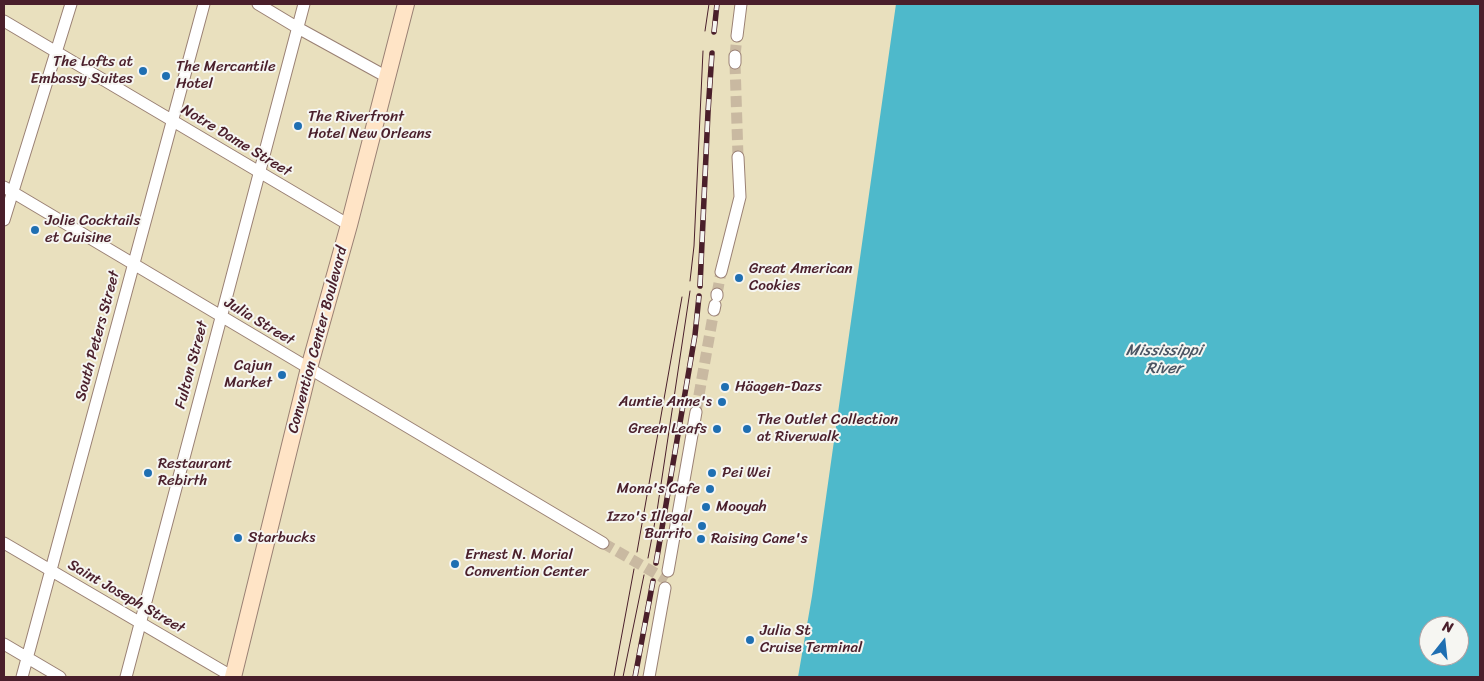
<!DOCTYPE html>
<html>
<head>
<meta charset="utf-8">
<style>
	body { margin:0 }
	#map { position:relative; width:1484px; height:681px; overflow:hidden; background:#e9e0be; font-family:Sriracha,sans-serif }
	canvas { display:block }
	.frame { position:absolute; inset:0; border:5px solid #4a1f2b; pointer-events:none }
	.north { position:absolute; left:1419px; top:616px; width:50px; height:50px; box-sizing:border-box; background:#f6f6f2; border:1px solid #b1a0a2; border-radius:50%; rotate:16deg; font-size:14px; font-weight:700; line-height:20px; text-align:center; color:#4a1f2b }
	.north::after { content:''; display:block; margin:auto; width:18px; height:22px; background:#1f6fb2; clip-path:polygon(50% 0,100% 100%,50% 72%,0 100%) }
</style>
</head>
<body>
<div id="map">
<canvas width="1484" height="681"></canvas>
<div class="frame"></div>
<div class="north">N</div>
</div>
<script>
const ctx = document.querySelector('canvas').getContext('2d');
ctx.lineJoin = 'round';
function paint(path, color) {
  ctx.fillStyle = color;
  ctx.fill(path, 'evenodd');
}
function toPath(rows) {
  const path = new Path2D();
  for (const r of rows) {
    path.moveTo(r[0], r[1]);
    for (let i = 2; i < r.length; i += 2) path.lineTo(r[i], r[i + 1]);
  }
  return path;
}
function strokePath(path, color, width, dash) {
  ctx.strokeStyle = color;
  ctx.lineWidth = width;
  ctx.lineCap = dash ? 'butt' : 'round';
  ctx.setLineDash(dash || []);
  ctx.stroke(path);
}
function label(font, color, halo, rows, align = 'center') {
  ctx.font = font + ' Sriracha,sans-serif';
  ctx.lineWidth = 4;
  ctx.setLineDash([]);
  ctx.textBaseline = 'middle';
  ctx.strokeStyle = halo;
  ctx.fillStyle = color;
  for (const [text, x, y, turn = 0] of rows) {
    ctx.save();
    ctx.translate(x, y);
    ctx.rotate((+turn || 0) * Math.PI / 180);
    ctx.textAlign = isNaN(turn) ? turn : align;
    if (halo) ctx.strokeText(text, 0, 0);
    ctx.fillText(text, 0, 0);
    ctx.restore();
  }
}
paint(toPath([
	[896,4,1480,4,1480,677,798,677,812,596],
	[1429,626,1459,626,1459,656,1429,656]
]), '#4eb9cb');
strokePath(toPath([
	[735,56,737,36],
	[735,63,738,157],
	[717,294,721,272],
	[696,412,714,310],
	[603,543,667,580]
]), '#c9b9a1', 11, [11, 5.5]);
const street = toPath([
	[258,4,298,28,387,77],
	[4,21,349,225],
	[737,36,741,4],
	[735,63,735,56],
	[4,187,603,543],
	[4,220,71,4],
	[721,272,740,197,738,157],
	[717,296,717,294],
	[714,310,715,305],
	[4,543,233,677],
	[668,571,696,412],
	[4,644,60,677],
	[22,677,204,4],
	[126,677,304,4],
	[649,677,665,588]
]);
const secondary = toPath([
	[233,677,309,368,349,225,406,4]
]);
strokePath(street, '#9a8074', 13);
strokePath(secondary, '#9a8074', 18);
strokePath(street, '#fff', 11);
strokePath(secondary, '#ffe4c6', 16);
strokePath(toPath([
	[705,31,709,4],
	[690,281,694,246,703,51],
	[637,552,682,297],
	[648,558,657,511,690,291],
	[614,677,634,569],
	[623,677,644,575]
]), '#4a1f2b', 1);
const rail = toPath([
	[714,32,717,4],
	[700,286,708,112,712,53],
	[656,563,695,335,699,296],
	[635,677,653,581]
]);
strokePath(rail, '#4a1f2b', 5.5);
strokePath(rail, '#f6f6f2', 4, [11]);
for (const [x, y, r, color] of [
	[143,71,5,"#1f6fb2"],
	[166,76,5,"#1f6fb2"],
	[298,126,5,"#1f6fb2"],
	[35,230,5,"#1f6fb2"],
	[739,278,5,"#1f6fb2"],
	[282,375,5,"#1f6fb2"],
	[725,387,5,"#1f6fb2"],
	[722,402,5,"#1f6fb2"],
	[717,429,5,"#1f6fb2"],
	[747,429,5,"#1f6fb2"],
	[148,473,5,"#1f6fb2"],
	[712,473,5,"#1f6fb2"],
	[710,489,5,"#1f6fb2"],
	[706,507,5,"#1f6fb2"],
	[702,526,5,"#1f6fb2"],
	[238,538,5,"#1f6fb2"],
	[701,539,5,"#1f6fb2"],
	[455,564,5,"#1f6fb2"],
	[750,640,5,"#1f6fb2"]
]) {
  const dot = new Path2D();
  dot.arc(x, y, r, 0, 2 * Math.PI);
  ctx.fillStyle = color;
  ctx.fill(dot);
  strokePath(dot, '#f6f6f2', 2);
}
label('15px', '#4a1f2b', '#f6f6f2', [
	["The Lofts at",133,62,"right"],
	["Embassy Suites",133,79,"right"],
	["The Mercantile",176,67],
	["Hotel",176,84],
	["The Riverfront",308,117],
	["Hotel New Orleans",308,134],
	["Jolie Cocktails",45,221],
	["et Cuisine",45,238],
	["Great American",749,269],
	["Cookies",749,286],
	["Cajun",272,366,"right"],
	["Market",272,383,"right"],
	["Häagen-Dazs",735,387],
	["Auntie Anne's",712,402,"right"],
	["The Outlet Collection",757,420],
	["at Riverwalk",757,437],
	["Green Leafs",707,429,"right"],
	["Restaurant",158,464],
	["Rebirth",158,481],
	["Pei Wei",722,473],
	["Mona's Cafe",700,489,"right"],
	["Mooyah",716,507],
	["Izzo's Illegal",692,517,"right"],
	["Burrito",692,534,"right"],
	["Starbucks",248,538],
	["Raising Cane's",711,539],
	["Ernest N. Morial",465,555],
	["Convention Center",465,572],
	["Julia St",760,631],
	["Cruise Terminal",760,648]
], 'left');
label('15px', '#4a1f2b', '#f6f6f2', [
	["Notre Dame Street",236,141,31],
	["Julia Street",259,322,31],
	["South Peters Street",98,336,-75],
	["Convention Center Boulevard",318,340,-75],
	["Fulton Street",192,365,-75],
	["Saint Joseph Street",126,597,30]
]);
label('italic 16px', '#4b5563', '#f6f6f2', [
	["Mississippi",1164,351],
	["River",1164,369]
]);
</script>
</body>
</html>
